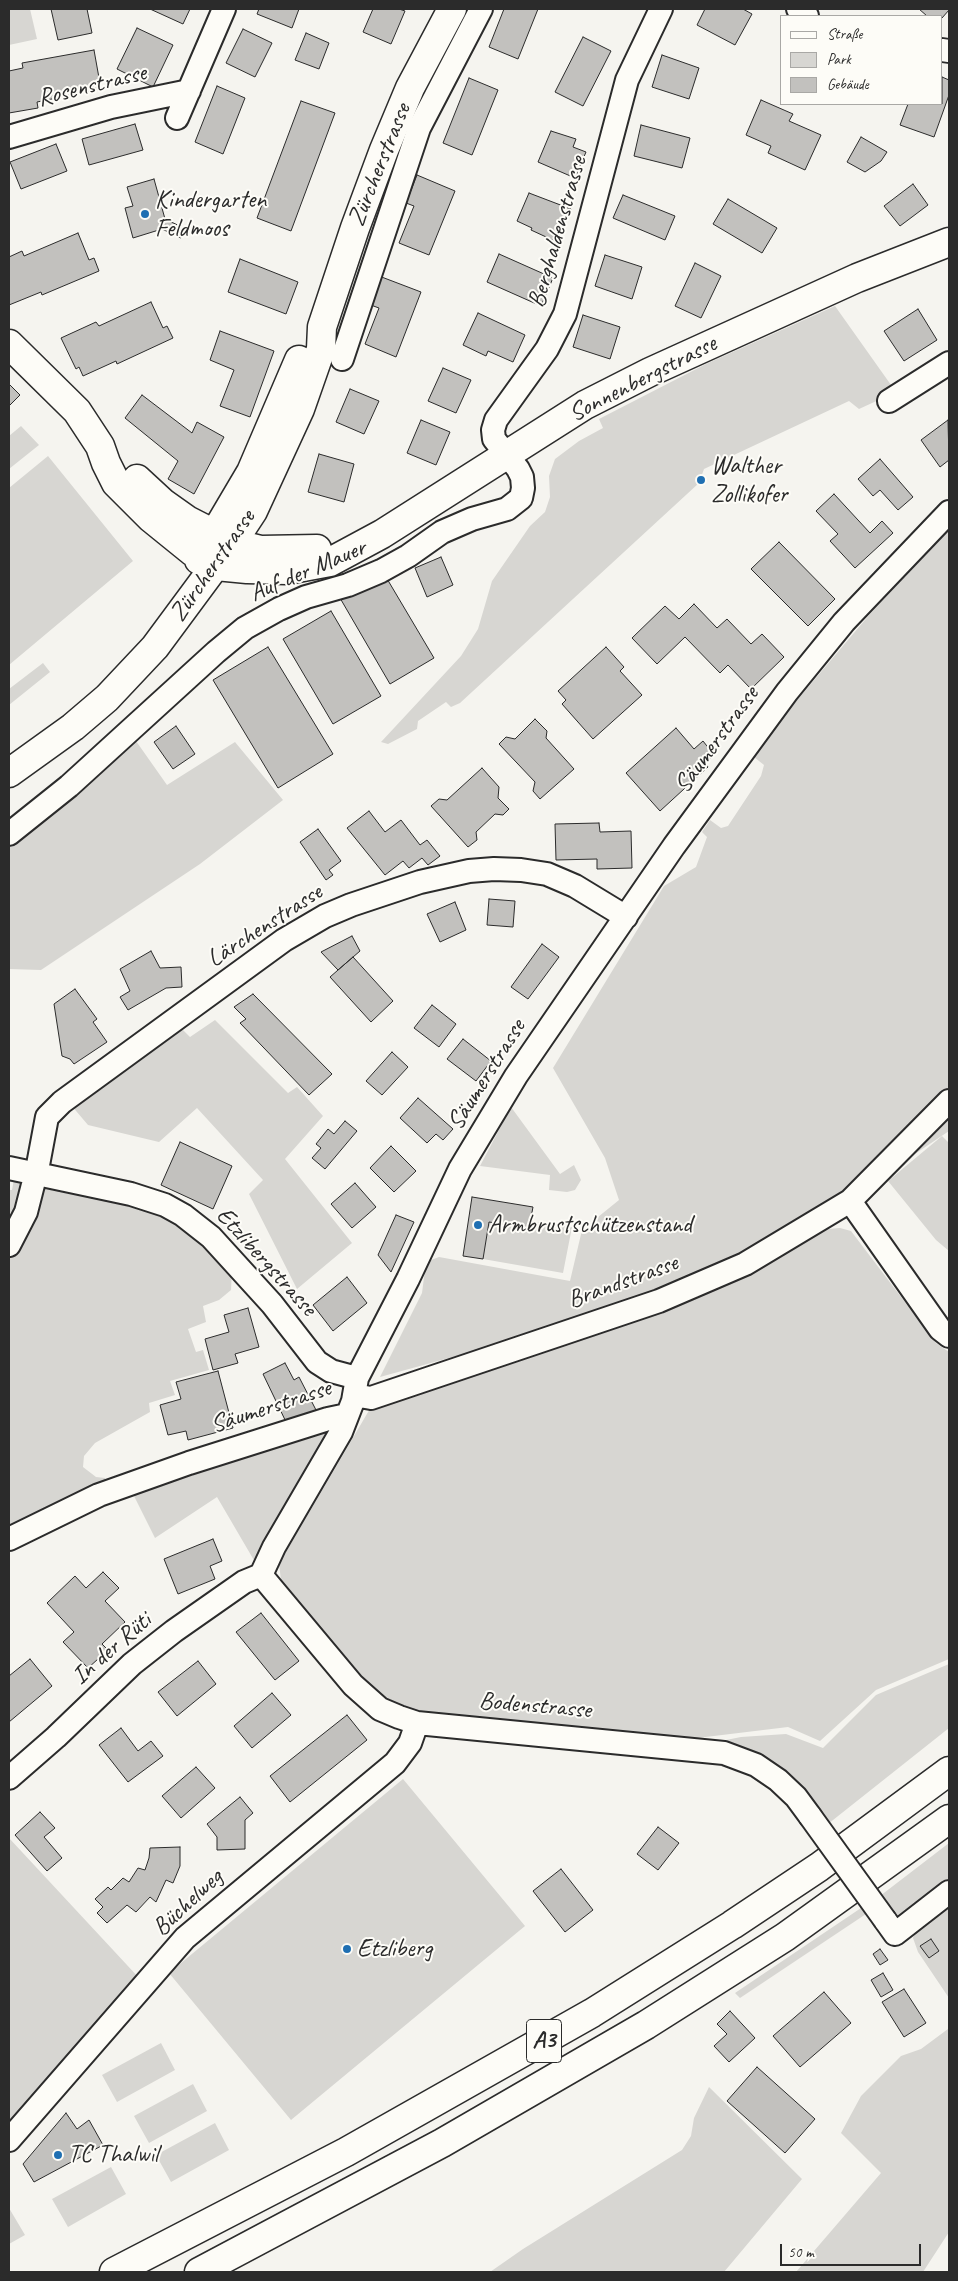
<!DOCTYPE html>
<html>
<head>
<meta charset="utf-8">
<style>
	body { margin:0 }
	#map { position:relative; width:958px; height:2281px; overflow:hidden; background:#f5f4ef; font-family:Caveat,sans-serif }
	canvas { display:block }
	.frame { position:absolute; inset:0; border:10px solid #2b2b2b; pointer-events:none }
	.legend { position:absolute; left:780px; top:15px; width:162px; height:90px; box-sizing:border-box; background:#fdfcf7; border:1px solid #a9a8a5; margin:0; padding:6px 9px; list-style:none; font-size:15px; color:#2b2b2b }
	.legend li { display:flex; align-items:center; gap:10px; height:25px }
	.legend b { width:25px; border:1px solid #a9a8a5 }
	.scale { position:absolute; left:780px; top:2244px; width:141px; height:22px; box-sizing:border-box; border:2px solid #2b2b2b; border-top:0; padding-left:6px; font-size:15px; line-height:18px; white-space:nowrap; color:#2b2b2b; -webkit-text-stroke:4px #fdfcf7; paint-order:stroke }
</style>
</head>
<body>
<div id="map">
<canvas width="958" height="2281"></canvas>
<div class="frame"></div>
<ul class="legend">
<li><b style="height:6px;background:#fdfcf7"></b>Straße</li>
<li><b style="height:14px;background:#d7d6d2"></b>Park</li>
<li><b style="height:14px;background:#c2c1be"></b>Gebäude</li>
</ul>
<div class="scale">50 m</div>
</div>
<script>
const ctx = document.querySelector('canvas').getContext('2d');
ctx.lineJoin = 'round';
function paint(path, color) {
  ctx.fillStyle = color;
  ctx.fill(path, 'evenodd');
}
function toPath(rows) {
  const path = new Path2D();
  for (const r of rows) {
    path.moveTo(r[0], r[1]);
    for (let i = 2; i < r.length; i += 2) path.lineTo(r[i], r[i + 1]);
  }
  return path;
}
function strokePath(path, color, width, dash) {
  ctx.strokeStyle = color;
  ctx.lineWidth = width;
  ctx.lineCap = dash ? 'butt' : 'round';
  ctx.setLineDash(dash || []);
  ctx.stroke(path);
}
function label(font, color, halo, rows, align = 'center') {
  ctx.font = font + ' Caveat,sans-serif';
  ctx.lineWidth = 4;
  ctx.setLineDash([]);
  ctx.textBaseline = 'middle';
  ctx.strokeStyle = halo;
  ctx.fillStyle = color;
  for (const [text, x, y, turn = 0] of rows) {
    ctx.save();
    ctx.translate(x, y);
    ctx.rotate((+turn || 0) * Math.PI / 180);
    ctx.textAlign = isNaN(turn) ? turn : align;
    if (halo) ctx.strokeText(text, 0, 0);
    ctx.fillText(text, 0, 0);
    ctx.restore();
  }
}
paint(toPath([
	[9,9,30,9,37,39,9,45],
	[835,306,896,392,859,409,849,401,704,469,699,483,460,703,451,707,446,702,418,721,417,729,388,744,381,742,461,656,478,629,492,581,530,526,545,512,550,497,549,476,555,459,579,441,603,428,599,419,706,364],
	[21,426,39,445,9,469,9,436],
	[48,456,133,561,9,665,9,488],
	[949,530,949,1131,765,1255,572,1324,380,1377,422,1293,426,1262,439,1257,570,1281,582,1230,619,1200,605,1158,553,1068,664,886,696,867,707,837,702,832,710,820,721,828,728,826,761,776,764,765,754,757,787,712,870,614],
	[43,663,50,672,9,705,9,689],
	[136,741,167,785,235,742,283,800,200,864,41,970,9,969,9,840],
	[215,1020,288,1093,297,1087,323,1116,285,1159,352,1243,297,1289,249,1194,263,1180,197,1108,159,1142,88,1125,71,1105,179,1026,190,1037],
	[511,1107,560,1174,574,1165,581,1180,575,1190,567,1192,549,1190,550,1175,480,1166],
	[942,1136,949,1143,949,1251,936,1240,888,1181],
	[15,1174,24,1184,9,1230,9,1190,12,1190],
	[53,1182,177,1218,232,1270,231,1290,219,1300,203,1306,206,1322,188,1329,196,1352,203,1350,209,1370,170,1381,175,1395,149,1403,150,1412,95,1443,84,1456,83,1467,96,1477,105,1478,106,1483,9,1527,9,1254,44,1185],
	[530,1221,572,1227,563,1273,483,1259,489,1222,529,1228],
	[840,1228,851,1231,936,1343,949,1352,949,1659,876,1690,820,1741,788,1727,689,1739,423,1717,386,1706,282,1588,279,1564,371,1407,828,1229],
	[331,1428,255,1562,217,1497,155,1538,130,1488],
	[949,1664,949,1728,828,1824,711,1743,741,1737,786,1734,823,1748,876,1695],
	[403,1779,525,1926,291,2120,169,1973],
	[9,1838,140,1979,9,2130],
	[949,1843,949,1881,896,1920,880,1896],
	[949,1901,949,1998,918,1952,913,1938,916,1929],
	[861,1908,866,1914,740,1998,735,1993],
	[948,2029,949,2032,949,2232,923,2272,796,2272,881,2173,841,2133,861,2096,901,2056,921,2049],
	[161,2043,175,2070,117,2102,102,2075],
	[193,2084,207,2111,149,2143,134,2116],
	[709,2087,802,2179,724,2272,490,2272,523,2249,682,2150,691,2136,694,2118],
	[215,2123,229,2150,171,2182,156,2155],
	[111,2167,126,2194,68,2227,52,2199],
	[9,2208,25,2235,9,2244]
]), '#d7d6d2');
const building = toPath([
	[51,9,87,9,92,33,58,40,51,9],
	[150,9,190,9,183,24,150,9],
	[259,9,299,9,292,28,257,14,259,9],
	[373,9,399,9,405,11,391,44,363,32,373,9],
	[504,9,538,9,518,59,489,47,504,9],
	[705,9,743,9,752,14,735,45,697,25,705,9],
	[919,9,949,9,949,10,942,18,927,16,919,9],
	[137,28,173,45,153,87,117,69,137,28],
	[243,29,272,43,255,77,226,63,243,29],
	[306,33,329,43,319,69,295,60,306,33],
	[583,37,611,51,583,106,555,92,583,37],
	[94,50,101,89,37,102,38,108,9,113,9,71,23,68,22,63,94,50],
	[662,55,699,68,689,99,652,87,662,55],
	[942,77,949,80,949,95,934,137,900,125,908,104,942,104,942,77],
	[469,78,498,90,472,155,443,143,469,78],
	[217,86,245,98,223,154,195,142,217,86],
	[761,100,793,114,789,121,821,135,805,170,768,153,771,146,746,135,761,100],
	[301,101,335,113,291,231,257,218,301,101],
	[135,124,143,150,89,165,82,139,135,124],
	[641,125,690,138,682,168,634,156,641,125],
	[551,131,576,139,573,147,586,152,575,178,538,162,551,131],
	[861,137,887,152,881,161,865,172,847,162,861,137],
	[56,144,67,171,21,189,10,162,56,144],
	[417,175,455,191,429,255,399,243,414,206,406,203,417,175],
	[154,179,165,219,186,229,181,238,162,229,133,238,125,208,133,206,127,187,154,179],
	[913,184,928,205,900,226,884,206,913,184],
	[529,193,571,209,557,242,531,230,532,228,517,221,529,193],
	[623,195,675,216,665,240,613,218,623,195],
	[728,199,777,228,762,253,713,224,728,199],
	[78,233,89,260,94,258,99,271,42,295,41,292,9,305,9,257,22,251,24,256,78,233],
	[499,254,553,278,541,306,487,282,499,254],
	[605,255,642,267,632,299,595,286,605,255],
	[240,259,298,282,286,314,228,292,240,259],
	[695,263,721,276,701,318,675,306,695,263],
	[379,276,421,292,396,357,365,344,379,308,368,304,379,276],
	[151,302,163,328,167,326,173,338,117,364,116,361,83,376,79,367,76,369,61,338,96,322,99,326,151,302],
	[918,309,937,340,904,361,884,331,918,309],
	[478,313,525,335,513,362,488,351,486,356,463,345,478,313],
	[583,315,620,327,610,359,573,347,583,315],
	[220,331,274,351,250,417,220,406,234,370,210,360,220,331],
	[443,368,471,380,456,413,428,401,443,368],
	[9,384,20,395,9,406,9,384],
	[350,389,379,401,364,434,336,422,350,389],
	[142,395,192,433,197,422,224,437,194,494,168,479,178,461,125,418,142,395],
	[421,420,450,432,436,465,407,453,421,420],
	[948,420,949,460,940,467,921,440,948,420],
	[319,454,354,464,344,502,308,492,319,454],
	[880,459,913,497,898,510,880,490,873,496,858,479,880,459],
	[834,494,870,533,882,521,893,533,855,568,830,541,838,534,816,511,834,494],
	[779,542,835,599,808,626,751,569,779,542],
	[441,557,453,585,427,597,415,568,441,557],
	[383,572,434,658,390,684,340,598,383,572],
	[694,604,717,628,727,619,751,644,762,634,784,657,751,689,728,665,720,673,685,637,657,664,632,638,665,606,679,619,694,604],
	[331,611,381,696,333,724,283,639,331,611],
	[268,647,333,754,278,788,213,680,268,647],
	[606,647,624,667,620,671,642,695,593,739,562,704,566,700,558,691,606,647],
	[535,719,547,731,546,738,574,769,540,799,533,791,535,782,499,744,506,737,515,739,535,719],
	[176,726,195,754,173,769,154,742,176,726],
	[676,728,694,749,703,741,714,755,705,763,708,767,660,811,626,773,676,728],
	[482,768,499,787,498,798,509,809,503,815,495,814,476,832,477,840,468,847,431,806,439,799,447,800,482,768],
	[369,811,385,832,401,820,420,845,427,840,440,856,428,865,422,858,409,868,403,861,385,875,347,828,369,811],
	[599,823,600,832,631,831,632,868,597,869,597,859,556,860,555,824,599,823],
	[318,829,341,861,329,870,333,875,326,880,300,842,318,829],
	[489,899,515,901,513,927,487,925,489,899],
	[455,902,466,930,440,942,427,914,455,902],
	[352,936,360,951,338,970,321,952,352,936],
	[542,944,559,957,528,999,511,987,542,944],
	[151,951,160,968,181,967,182,987,166,988,128,1010,120,997,130,991,120,969,151,951],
	[353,957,393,1001,371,1022,330,977,353,957],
	[75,989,97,1019,93,1022,107,1042,74,1064,70,1059,62,1056,54,1004,75,989],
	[253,994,332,1074,309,1095,240,1023,246,1019,234,1007,253,994],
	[432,1005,456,1024,439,1047,414,1028,432,1005],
	[463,1039,491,1061,476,1081,447,1059,463,1039],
	[392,1052,408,1067,382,1095,366,1081,392,1052],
	[418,1098,453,1129,443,1140,436,1134,427,1143,400,1118,418,1098],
	[345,1121,357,1131,325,1169,312,1158,321,1148,316,1144,328,1129,334,1134,345,1121],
	[180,1142,232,1166,213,1209,161,1185,180,1142],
	[391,1146,416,1171,394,1192,370,1168,391,1146],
	[355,1183,376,1207,352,1228,331,1204,355,1183],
	[472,1197,533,1207,529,1228,489,1222,483,1259,463,1256,472,1197],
	[396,1215,414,1222,391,1272,378,1255,396,1215],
	[347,1277,367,1303,333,1331,313,1305,347,1277],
	[248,1308,259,1347,235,1354,238,1363,213,1370,205,1339,229,1332,224,1315,248,1308],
	[285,1363,294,1380,299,1377,316,1410,287,1424,263,1374,285,1363],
	[218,1371,233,1428,188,1440,186,1431,168,1435,160,1405,181,1399,176,1382,218,1371],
	[213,1539,222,1561,210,1566,215,1579,178,1594,164,1559,213,1539],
	[103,1572,119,1588,105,1601,125,1622,102,1644,108,1650,88,1668,63,1642,74,1632,47,1603,75,1576,86,1588,103,1572],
	[261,1613,299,1661,275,1680,236,1632,261,1613],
	[30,1659,52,1686,9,1722,9,1676,30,1659],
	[198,1661,216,1684,177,1716,158,1692,198,1661],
	[272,1693,291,1715,252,1748,234,1726,272,1693],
	[347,1715,367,1740,290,1802,270,1776,347,1715],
	[121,1728,138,1751,151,1741,163,1756,128,1782,99,1745,121,1728],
	[196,1767,215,1788,181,1818,162,1796,196,1767],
	[240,1797,253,1813,245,1820,245,1849,217,1850,217,1837,207,1824,240,1797],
	[40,1812,55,1828,44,1837,62,1858,47,1871,15,1835,40,1812],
	[658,1827,679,1843,658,1870,637,1854,658,1827],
	[180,1847,180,1866,173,1883,166,1880,156,1902,150,1897,136,1912,127,1905,107,1923,97,1913,103,1907,95,1899,108,1887,111,1890,123,1878,129,1882,138,1868,145,1870,149,1858,150,1848,180,1847],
	[561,1869,593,1910,565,1932,533,1891,561,1869],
	[931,1939,939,1951,929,1958,920,1946,931,1939],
	[880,1949,888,1960,880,1965,873,1954,880,1949],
	[883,1973,893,1990,881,1997,871,1980,883,1973],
	[904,1989,926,2023,904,2037,882,2002,904,1989],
	[824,1992,851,2023,800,2067,773,2036,824,1992],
	[730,2011,755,2038,729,2062,714,2046,727,2034,717,2024,730,2011],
	[757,2067,815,2119,785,2153,727,2101,757,2067],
	[66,2113,77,2129,89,2120,103,2145,34,2182,23,2164,66,2113]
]);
paint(building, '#c2c1be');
strokePath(building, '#2b2b2b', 1);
const minor = toPath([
	[798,9,807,16],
	[942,50,949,51],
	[177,118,224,9],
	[9,137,111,107,189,91],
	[342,359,419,128,481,9],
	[889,401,949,363],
	[9,834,69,786,216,652,245,628,279,609,306,597,348,585,381,571,408,556,442,532,472,519,507,509,521,498,523,488,522,477,518,469,494,439,493,430,496,420,547,349,565,314,627,80,661,9],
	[9,1168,131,1194,165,1205,183,1215,211,1237,272,1304,317,1362,331,1371,357,1378],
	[850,1201,940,1329,949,1336],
	[9,1245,26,1212,38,1165,47,1117,62,1102,284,940,325,916,351,905,420,882,469,871,494,869,521,870,547,874,575,886,626,917],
	[354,1395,371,1398,573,1330,659,1301,745,1264,850,1201,949,1101],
	[9,1539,99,1495,189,1463,328,1419,347,1415],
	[261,1575,274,1547,341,1432,353,1401,357,1378,408,1279,460,1169,516,1076,674,846,787,692,844,622,949,512],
	[261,1575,353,1685,380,1709,399,1717,417,1723,724,1753,756,1765,778,1780,796,1797,810,1816],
	[9,1778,56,1737,132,1664,174,1631,244,1582,261,1575],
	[885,1920,895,1934,949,1892],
	[9,2140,185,1938,395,1763,410,1743,417,1723]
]);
const major = toPath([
	[9,344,77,411,100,446,106,463,116,483,151,518,193,552,216,566,247,569,287,570,330,562,382,534,585,405,650,372,857,278,949,242],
	[137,479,163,503,187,520,232,543,261,550,317,549],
	[199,560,251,472,299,360],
	[9,773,73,727,107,698,155,647,232,543,253,511,300,409,321,349,322,327,355,228,384,150,410,88,452,9]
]);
const highway = toPath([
	[114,2272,346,2152,592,2013,732,1925,819,1867,949,1771],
	[199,2272,442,2143,646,2025,785,1937,949,1819]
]);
strokePath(minor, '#2b2b2b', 26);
strokePath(major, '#2b2b2b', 31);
strokePath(highway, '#2b2b2b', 31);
strokePath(minor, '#fdfcf7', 22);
strokePath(major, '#fdfcf7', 28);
strokePath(highway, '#fdfcf7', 28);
const minorBridge = toPath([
	[810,1816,885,1920]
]);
strokePath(minorBridge, '#2b2b2b', 26, []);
strokePath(minorBridge, '#fdfcf7', 22);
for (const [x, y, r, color] of [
	[145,214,5,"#1f6fb2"],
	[701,480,5,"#1f6fb2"],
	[478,1225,5,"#1f6fb2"],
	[347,1949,5,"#1f6fb2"],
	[58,2155,5,"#1f6fb2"]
]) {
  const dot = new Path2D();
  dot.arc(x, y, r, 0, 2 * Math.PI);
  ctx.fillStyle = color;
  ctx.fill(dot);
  strokePath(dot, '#fdfcf7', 2);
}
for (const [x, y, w] of [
	[544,2041,35]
]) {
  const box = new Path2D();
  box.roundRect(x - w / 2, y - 21.5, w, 43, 4);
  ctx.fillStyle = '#fdfcf7';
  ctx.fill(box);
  strokePath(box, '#2b2b2b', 1);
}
label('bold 24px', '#2b2b2b', null, [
	["A3",544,2041]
]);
label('25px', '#2b2b2b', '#fdfcf7', [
	["Rosenstrasse",92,86,-14],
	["Zürcherstrasse",380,165,-68],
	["Berghaldenstrasse",558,232,-74],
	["Sonnenbergstrasse",643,379,-27],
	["Zürcherstrasse",213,566,-55],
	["Auf der Mauer",308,571,-23],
	["Säumerstrasse",717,740,-54],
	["Lärchenstrasse",265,926,-33],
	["Säumerstrasse",487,1075,-58],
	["Etzlibergstrasse",266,1262,48],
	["Brandstrasse",623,1282,-20],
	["Säumerstrasse",271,1407,-18],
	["In der Rüti",112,1649,-41],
	["Bodenstrasse",535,1706,5],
	["Büchelweg",188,1903,-43]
]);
label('25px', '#2b2b2b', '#fdfcf7', [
	["Kindergarten",155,200],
	["Feldmoos",155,229],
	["Walther",711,466],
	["Zollikofer",711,495],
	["Armbrustschützenstand",488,1225],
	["Etzliberg",357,1949],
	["TC Thalwil",68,2155]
], 'left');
</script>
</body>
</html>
